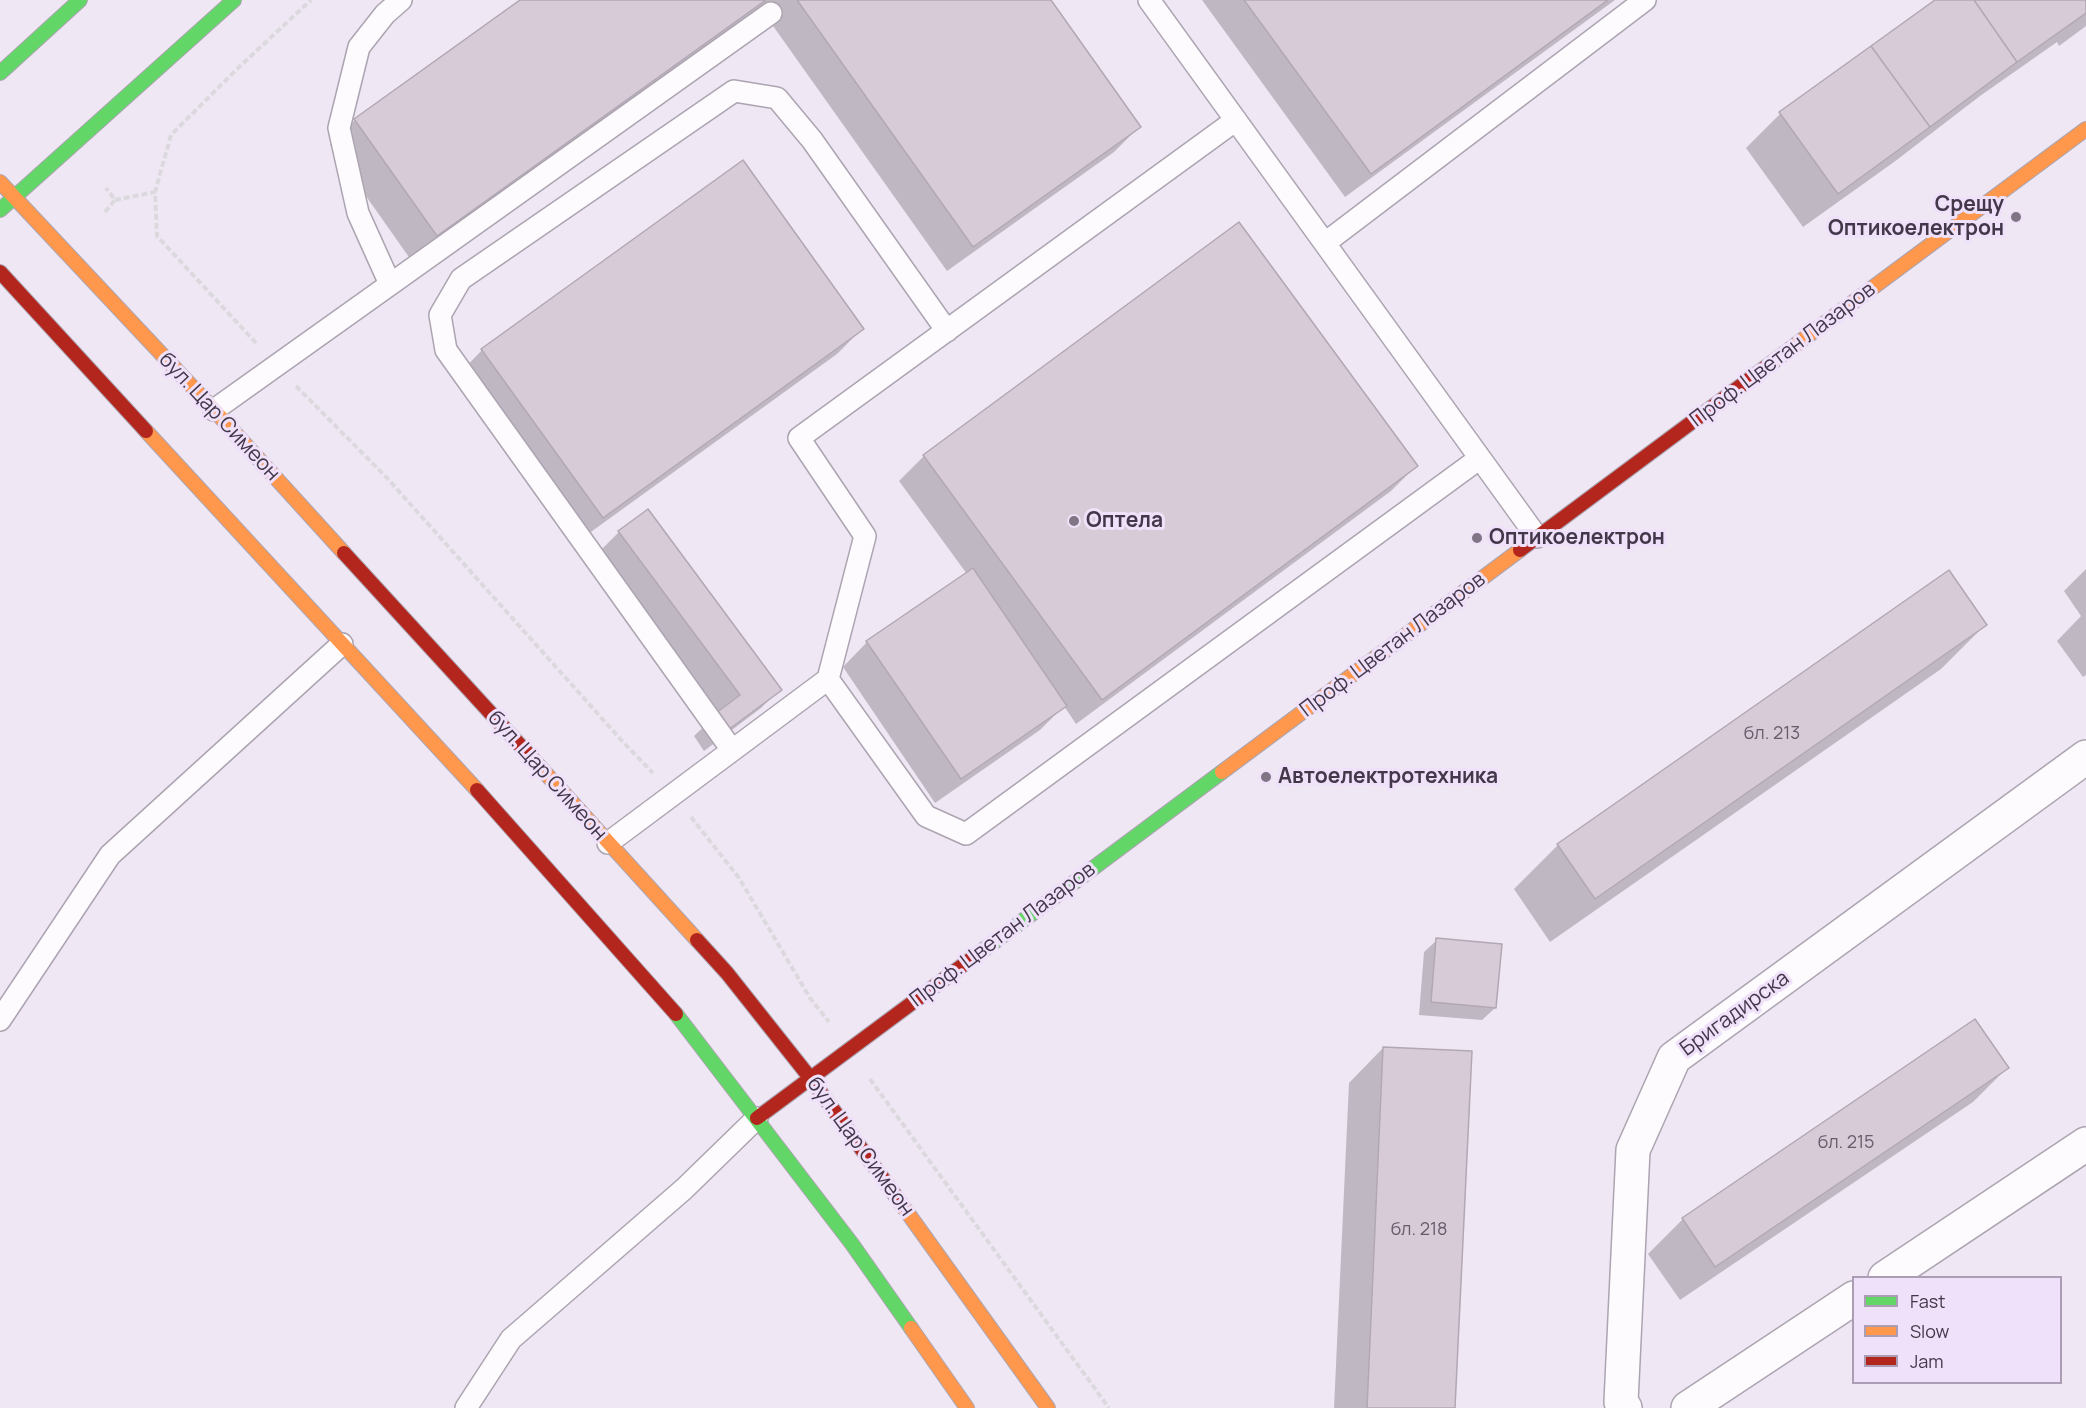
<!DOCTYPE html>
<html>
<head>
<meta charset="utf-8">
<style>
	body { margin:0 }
	#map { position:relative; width:2086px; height:1408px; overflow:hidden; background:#efe7f4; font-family:Manrope,sans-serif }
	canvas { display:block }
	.legend { position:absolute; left:1852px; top:1276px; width:210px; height:108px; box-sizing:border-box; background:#f0e1fa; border:2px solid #ab9db3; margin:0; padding:8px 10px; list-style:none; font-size:18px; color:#433849 }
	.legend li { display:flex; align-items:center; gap:12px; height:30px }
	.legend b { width:30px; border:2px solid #ab9db3 }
</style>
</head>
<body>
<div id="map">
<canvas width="2086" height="1408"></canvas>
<ul class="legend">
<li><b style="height:8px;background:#63d668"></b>Fast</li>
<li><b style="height:8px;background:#ff974d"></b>Slow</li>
<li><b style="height:8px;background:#b3261e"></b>Jam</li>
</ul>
</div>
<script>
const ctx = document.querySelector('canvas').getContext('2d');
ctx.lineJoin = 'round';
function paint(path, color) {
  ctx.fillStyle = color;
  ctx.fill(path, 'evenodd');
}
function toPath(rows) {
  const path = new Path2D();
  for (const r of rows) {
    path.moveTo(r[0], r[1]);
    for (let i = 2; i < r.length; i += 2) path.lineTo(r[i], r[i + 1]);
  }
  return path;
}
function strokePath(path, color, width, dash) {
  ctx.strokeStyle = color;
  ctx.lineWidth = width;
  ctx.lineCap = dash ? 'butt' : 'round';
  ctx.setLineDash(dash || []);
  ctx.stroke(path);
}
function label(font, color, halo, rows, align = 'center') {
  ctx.font = font + ' Manrope,sans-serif';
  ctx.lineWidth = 6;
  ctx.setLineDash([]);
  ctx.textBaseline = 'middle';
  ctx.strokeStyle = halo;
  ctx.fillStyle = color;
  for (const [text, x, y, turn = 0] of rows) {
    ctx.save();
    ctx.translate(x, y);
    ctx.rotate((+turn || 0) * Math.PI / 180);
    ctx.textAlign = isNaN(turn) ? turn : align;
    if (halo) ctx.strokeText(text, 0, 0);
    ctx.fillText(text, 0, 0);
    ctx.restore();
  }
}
paint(toPath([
	[523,0,1049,0,1139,127,1114,152,947,271,761,9,411,260,330,145,355,120],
	[1202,0,1615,0,1345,197],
	[1939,0,2086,0,2086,26,2059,46,2057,42,1980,96,1894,162,1803,227,1746,148,1780,114],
	[1238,224,1416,466,1391,491,1076,724,1064,706,1040,730,935,803,843,667,867,642,967,574,899,481,924,456],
	[862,329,837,354,577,542,458,375,482,350],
	[647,511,780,689,761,708,704,751,694,736,719,712,600,551,619,532],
	[2086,569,2086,675,2083,677,2057,641,2081,616,2064,591],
	[1985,625,1941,669,1550,942,1514,889,1558,845],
	[1437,940,1495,1008,1482,1020,1419,1015,1424,952],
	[1383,1048,1454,1408,1334,1408,1349,1083],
	[2007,1068,1973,1102,1680,1300,1648,1254,1683,1219]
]), '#0003');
const building = toPath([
	[520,0,766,0,437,236,354,119,520,0],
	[797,0,1051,0,1141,127,973,247,797,0],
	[1244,0,1608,0,1371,174,1244,0],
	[1935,0,1974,0,2017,62,1930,127,1871,46,1935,0],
	[1974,0,2086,0,2086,13,2017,62,1974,0],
	[1871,46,1930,127,1838,194,1779,112,1871,46],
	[743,160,864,329,603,518,481,349,743,160],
	[1239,222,1418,466,1102,700,923,455,1239,222],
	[648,509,782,690,724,733,712,716,740,695,618,531,648,509],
	[973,568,1067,706,961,779,866,641,973,568],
	[1949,570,1987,625,1595,899,1557,844,1949,570],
	[1436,938,1502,944,1496,1008,1431,1002,1436,938],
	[1975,1019,2009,1068,1715,1267,1682,1218,1975,1019],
	[1383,1047,1472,1051,1455,1408,1367,1408,1383,1047]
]);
paint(building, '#d6cbd7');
strokePath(building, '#b2a7b3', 1.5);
const lane = toPath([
	[1149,0,1537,537],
	[1236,120,799,438,865,536,828,679,926,816,966,834,1480,458],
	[1325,243,1645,0],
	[390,284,358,213,339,128,359,47,385,14,401,0],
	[214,410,771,13],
	[732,750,446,350,440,315,461,279,734,91,777,98,812,140,947,331],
	[608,843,828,679],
	[0,1020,110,855,342,644],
	[466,1408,511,1339,684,1189,757,1118]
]);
const street = toPath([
	[1885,1278,2086,1144],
	[1625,1408,1621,1402,1633,1150,1674,1058,2086,757],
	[1688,1408,1854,1298]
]);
const fast = toPath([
	[0,73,80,0],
	[0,210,234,0],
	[978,954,1222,772],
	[676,1014,852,1244,911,1328]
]);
const slow = toPath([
	[0,182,214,410,344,553],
	[1770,364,2086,129],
	[146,431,477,790],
	[529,755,697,940],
	[1222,772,1520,550],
	[902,1205,1048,1408],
	[911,1328,967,1408]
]);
const jam = toPath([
	[0,272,146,431],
	[1520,550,1770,364],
	[344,553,529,755],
	[477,790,676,1014],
	[697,940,727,973,811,1079,902,1205],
	[757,1118,978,954]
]);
strokePath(lane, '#aca4b1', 24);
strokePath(street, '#aca4b1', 36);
strokePath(fast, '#aca4b1', 16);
strokePath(slow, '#aca4b1', 16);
strokePath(jam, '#aca4b1', 16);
strokePath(toPath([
	[115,200,155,192],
	[105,212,115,200,106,188],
	[256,343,157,236,155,192,171,135,237,69,311,0],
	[296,386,387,478,623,742,653,773],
	[691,817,739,878,810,998,829,1022],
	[870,1079,1109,1408]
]), '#dcd9de', 4, [6, 3]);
strokePath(lane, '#fdfbfd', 21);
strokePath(street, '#fdfbfd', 33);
strokePath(fast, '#63d668', 14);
strokePath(slow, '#ff974d', 14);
strokePath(jam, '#b3261e', 14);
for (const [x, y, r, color] of [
	[2016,217,6,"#7f7585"],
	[1074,521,6,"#7f7585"],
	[1477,538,6,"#7f7585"],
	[1266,777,6,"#7f7585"]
]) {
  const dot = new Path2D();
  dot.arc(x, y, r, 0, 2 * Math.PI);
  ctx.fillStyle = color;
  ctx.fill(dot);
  strokePath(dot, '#f0e1fa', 2);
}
label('18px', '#685d6c', null, [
	["бл. 213",1772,734],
	["бл. 215",1846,1143],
	["бл. 218",1419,1230]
]);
label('bold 21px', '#433849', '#f0e1fa', [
	["Срещу",2004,205,"right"],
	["Оптикоелектрон",2004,229,"right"],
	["Оптела",1086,521],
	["Оптикоелектрон",1489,538],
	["Автоелектротехника",1278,777]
], 'left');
label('21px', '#433849', '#f0e1fa', [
	["Проф. Цветан Лазаров",1783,355,-37],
	["бул. Цар Симеон",219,417,47],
	["Проф. Цветан Лазаров",1393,645,-37],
	["бул. Цар Симеон",547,776,48],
	["Проф. Цветан Лазаров",1003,935,-37],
	["Бригадирска",1735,1014,-36],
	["бул. Цар Симеон",860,1147,54]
]);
</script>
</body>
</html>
